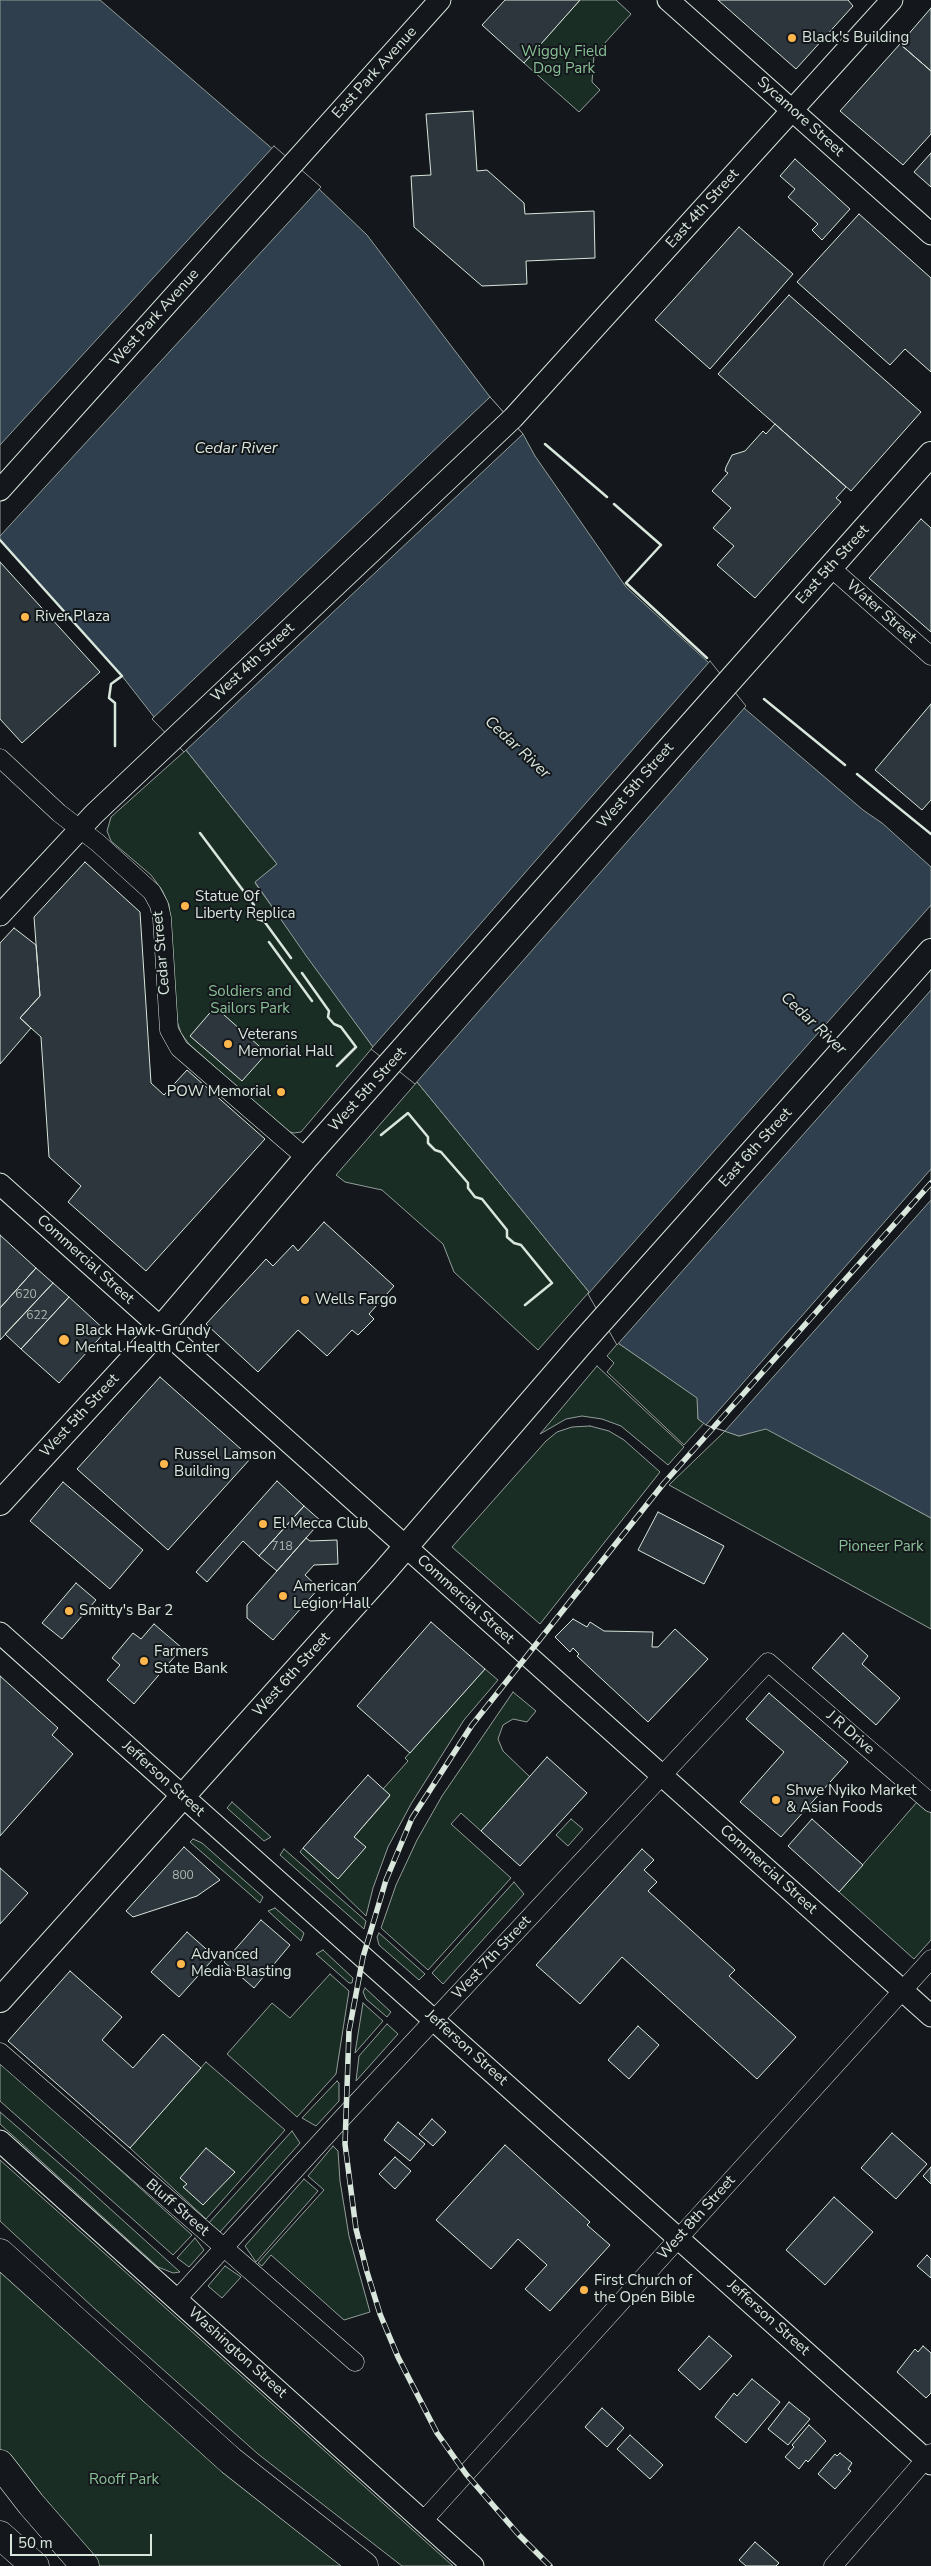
<!DOCTYPE html>
<html>
<head>
<meta charset="utf-8">
<style>
	body { margin:0 }
	#map { position:relative; width:931px; height:2566px; overflow:hidden; background:#14181c; font-family:"Nunito Sans",sans-serif }
	canvas { display:block }
	.scale { position:absolute; left:10px; top:2534px; width:142px; height:22px; box-sizing:border-box; border:2px solid #d8e6dc; border-top:0; padding-left:6px; font-size:15px; line-height:18px; white-space:nowrap; color:#d8e6dc; -webkit-text-stroke:4px #14181c; paint-order:stroke }
</style>
</head>
<body>
<div id="map">
<canvas width="931" height="2566"></canvas>
<div class="scale">50 m</div>
</div>
<script>
const ctx = document.querySelector('canvas').getContext('2d');
ctx.lineJoin = 'round';
function paint(path, color) {
  ctx.fillStyle = color;
  ctx.fill(path, 'evenodd');
}
function toPath(rows) {
  const path = new Path2D();
  for (const r of rows) {
    path.moveTo(r[0], r[1]);
    for (let i = 2; i < r.length; i += 2) path.lineTo(r[i], r[i + 1]);
  }
  return path;
}
function strokePath(path, color, width, dash) {
  ctx.strokeStyle = color;
  ctx.lineWidth = width;
  ctx.lineCap = dash ? 'butt' : 'round';
  ctx.setLineDash(dash || []);
  ctx.stroke(path);
}
function label(font, color, halo, rows, align = 'center') {
  ctx.font = font + ' "Nunito Sans",sans-serif';
  ctx.lineWidth = 4;
  ctx.setLineDash([]);
  ctx.textBaseline = 'middle';
  ctx.strokeStyle = halo;
  ctx.fillStyle = color;
  for (const [text, x, y, turn = 0] of rows) {
    ctx.save();
    ctx.translate(x, y);
    ctx.rotate((+turn || 0) * Math.PI / 180);
    ctx.textAlign = isNaN(turn) ? turn : align;
    if (halo) ctx.strokeText(text, 0, 0);
    ctx.fillText(text, 0, 0);
    ctx.restore();
  }
}
const green = toPath([
	[580,0,616,0,631,14,594,55,592,82,600,90,579,112,524,63,580,0],
	[186,750,277,864,255,883,373,1047,301,1132,294,1133,286,1131,189,1044,181,1033,177,1021,169,905,162,890,151,875,111,841,107,831,111,817,186,750],
	[417,1082,589,1292,538,1350,454,1272,443,1244,382,1190,345,1182,336,1175,417,1082],
	[618,1343,698,1398,698,1419,704,1423,684,1445,607,1372,614,1363,607,1356,618,1343],
	[597,1366,684,1447,668,1465,621,1426,602,1419,582,1416,566,1419,540,1434,597,1366],
	[590,1426,609,1431,624,1440,660,1472,540,1624,452,1547,546,1441,557,1432,572,1427,590,1426],
	[766,1428,931,1518,931,1629,669,1485,725,1431,739,1436,766,1428],
	[485,1669,498,1680,464,1720,411,1804,388,1847,373,1888,366,1916,300,1852,303,1848,338,1878,365,1847,354,1837,390,1796,383,1789,408,1761,405,1758,485,1669],
	[513,1692,536,1711,527,1722,513,1719,503,1725,498,1739,503,1751,530,1777,481,1831,461,1813,451,1824,511,1878,428,1970,381,1928,396,1885,417,1840,442,1796,513,1692],
	[232,1802,271,1837,264,1841,227,1808,232,1802],
	[917,1802,931,1813,931,1940,914,1959,839,1892,917,1802],
	[571,1819,583,1829,568,1846,556,1835,571,1819],
	[193,1839,202,1843,263,1897,260,1903,190,1842,193,1839],
	[284,1849,366,1921,364,1929,280,1855,284,1849],
	[514,1882,524,1894,443,1984,432,1973,514,1882],
	[275,1908,304,1933,301,1941,268,1911,275,1908],
	[379,1933,425,1974,419,1980,379,1945,377,1937,379,1933],
	[323,1950,353,1978,352,1983,349,1983,316,1954,323,1950],
	[330,1974,349,1991,336,2074,297,2117,227,2054,272,2003,290,2018,330,1974],
	[365,1988,391,2012,387,2017,366,1999,363,1992,365,1988],
	[363,2003,383,2021,355,2053,363,2003],
	[387,2024,398,2034,356,2081,359,2056,387,2024],
	[0,2061,192,2235,173,2255,0,2101,0,2061],
	[206,2062,285,2130,206,2219,130,2148,206,2062],
	[337,2081,339,2083,339,2101,316,2126,302,2118,337,2081],
	[0,2112,75,2177,180,2272,173,2273,158,2267,0,2124,0,2112],
	[292,2131,300,2143,220,2232,207,2225,292,2131],
	[333,2146,338,2151,340,2181,349,2236,370,2312,344,2320,271,2255,262,2266,258,2263,324,2190,308,2176,333,2146],
	[0,2160,121,2268,453,2566,402,2566,258,2454,95,2309,0,2221,0,2160],
	[304,2179,318,2191,256,2262,245,2246,304,2179],
	[195,2238,204,2250,189,2267,177,2258,195,2238],
	[0,2253,366,2566,85,2566,0,2464,0,2253],
	[225,2266,241,2277,222,2298,208,2286,225,2266]
]);
paint(green, '#1a2d24');
strokePath(green, '#939e99', 1);
const water = toPath([
	[0,0,100,0,319,189,367,235,490,397,523,434,535,456,626,587,709,663,744,708,863,810,882,823,931,867,931,1518,766,1429,739,1436,706,1425,698,1419,697,1398,618,1343,589,1292,417,1082,373,1047,307,957,255,882,277,864,186,750,154,717,122,676,0,540,0,0]
]);
paint(water, '#2f3f4d');
strokePath(water, '#939e99', 1);
const pier = toPath([
	[274,146,321,187,0,536,0,445,274,146],
	[490,397,523,434,184,752,152,719,490,397],
	[710,661,746,706,415,1084,371,1049,710,661],
	[931,905,931,990,617,1345,588,1294,931,905],
	[931,1169,931,1200,725,1431,706,1425,931,1169]
]);
paint(pier, '#14181c');
strokePath(pier, '#939e99', 1);
const building = toPath([
	[505,0,580,0,524,63,482,25,505,0],
	[718,0,848,0,853,6,796,69,718,0],
	[931,8,931,71,900,44,931,8],
	[900,44,931,71,931,134,903,165,840,111,900,44],
	[473,111,477,171,487,170,524,203,525,214,594,211,595,258,526,261,527,284,482,286,414,227,411,176,431,175,426,114,473,111],
	[931,153,931,187,914,172,931,153],
	[795,159,850,209,822,240,812,230,818,224,788,197,795,189,780,176,795,159],
	[859,214,931,278,931,372,905,349,890,365,797,282,859,214],
	[739,227,793,274,710,369,655,320,739,227],
	[789,295,921,412,851,491,718,374,789,295],
	[775,424,846,487,836,498,841,502,755,598,717,565,734,546,713,528,731,508,712,491,728,473,725,471,726,467,732,455,745,451,763,431,766,434,775,424],
	[921,519,931,528,931,632,869,578,921,519],
	[0,562,100,672,22,743,0,719,0,562],
	[931,704,931,800,922,810,875,770,931,704],
	[85,862,140,912,151,1083,164,1095,187,1070,265,1139,146,1271,68,1202,81,1186,49,1157,41,1037,20,1018,40,996,34,917,85,862],
	[14,928,36,945,40,996,20,1018,31,1028,0,1064,0,943,14,928],
	[215,1007,267,1053,242,1081,190,1036,215,1007],
	[324,1222,394,1286,369,1314,374,1319,358,1335,352,1330,327,1356,298,1330,258,1372,206,1324,266,1259,273,1266,293,1245,298,1251,324,1222],
	[0,1235,36,1268,0,1308,0,1235],
	[36,1268,53,1283,0,1340,0,1308,36,1268],
	[53,1283,69,1297,21,1349,5,1334,53,1283],
	[69,1297,106,1331,59,1383,21,1349,69,1297],
	[160,1377,251,1458,168,1550,77,1469,160,1377],
	[277,1481,304,1506,259,1556,243,1541,207,1582,196,1572,277,1481],
	[63,1482,143,1550,110,1589,30,1521,63,1482],
	[304,1506,321,1521,277,1571,259,1556,304,1506],
	[658,1512,724,1546,704,1584,638,1550,658,1512],
	[306,1538,310,1541,337,1540,338,1564,314,1565,305,1575,319,1588,273,1640,247,1618,247,1605,306,1538],
	[76,1583,96,1600,62,1639,42,1623,76,1583],
	[573,1619,587,1627,590,1622,604,1631,653,1632,652,1647,658,1647,675,1629,708,1659,648,1722,577,1656,579,1654,573,1648,570,1652,555,1637,573,1619],
	[431,1622,485,1669,410,1753,357,1706,431,1622],
	[154,1624,182,1648,134,1704,107,1680,120,1665,112,1658,133,1633,141,1639,154,1624],
	[843,1633,868,1656,862,1664,900,1698,876,1725,812,1668,843,1633],
	[0,1676,58,1728,52,1735,73,1754,0,1836,0,1676],
	[769,1693,848,1762,781,1837,740,1802,784,1752,746,1719,769,1693],
	[547,1757,587,1793,520,1866,481,1831,547,1757],
	[368,1775,390,1795,354,1837,366,1847,338,1879,303,1848,368,1775],
	[812,1819,863,1865,839,1892,788,1846,812,1819],
	[184,1847,220,1880,197,1896,133,1917,126,1911,184,1847],
	[642,1849,654,1860,644,1870,657,1882,648,1891,735,1970,729,1976,796,2037,757,2079,622,1957,580,2004,536,1965,642,1849],
	[0,1868,28,1893,0,1924,0,1868],
	[261,1920,290,1945,254,1988,224,1962,261,1920],
	[187,1932,215,1957,179,1997,151,1972,187,1932],
	[70,1971,122,2017,102,2040,133,2068,163,2034,201,2068,130,2148,8,2041,70,1971],
	[638,2026,659,2045,629,2079,608,2060,638,2026],
	[432,2119,446,2132,433,2146,419,2134,432,2119],
	[398,2122,425,2144,410,2161,384,2140,398,2122],
	[892,2133,927,2164,896,2199,861,2168,892,2133],
	[505,2145,590,2222,587,2225,610,2245,550,2311,525,2289,547,2265,518,2239,491,2269,436,2220,505,2145],
	[206,2148,235,2172,203,2205,183,2187,187,2184,180,2178,206,2148],
	[395,2157,411,2171,395,2189,379,2174,395,2157],
	[931,2167,931,2184,923,2176,931,2167],
	[834,2197,873,2232,825,2285,786,2250,834,2197],
	[927,2255,931,2259,931,2278,917,2266,927,2255],
	[709,2336,732,2356,700,2390,678,2370,709,2336],
	[923,2346,931,2353,931,2393,926,2398,897,2372,915,2349,918,2352,923,2346],
	[752,2379,780,2402,746,2443,715,2417,734,2393,737,2396,752,2379],
	[789,2402,810,2419,788,2445,768,2429,789,2402],
	[602,2408,624,2428,607,2447,585,2427,602,2408],
	[809,2425,826,2441,808,2462,806,2460,799,2469,785,2457,794,2447,792,2445,809,2425],
	[630,2435,663,2465,650,2479,617,2449,630,2435],
	[840,2453,852,2463,848,2469,851,2471,835,2489,818,2474,835,2454,837,2456,840,2453],
	[755,2542,779,2563,776,2566,746,2566,739,2560,755,2542]
]);
paint(building, '#2c363c');
strokePath(building, '#d8e6dc', 1);
const minor = toPath([
	[831,568,931,656],
	[0,758,59,813,98,843,152,892,159,905,162,918,169,1030,179,1048,306,1158],
	[0,2052,355,2362],
	[177,2299,346,2114,768,1662,931,1803],
	[423,2521,931,1959],
	[833,2566,931,2453]
]);
const tertiary = toPath([
	[668,0,931,234],
	[0,490,440,0],
	[0,915,94,814,513,418,892,0],
	[0,1184,931,2016],
	[0,1633,931,2464],
	[0,2141,473,2566]
]);
const secondary = toPath([
	[0,1503,161,1328,306,1158,931,454],
	[0,2000,384,1572,580,1345,931,951]
]);
const primary = toPath([
	[0,2535,35,2566]
]);
const motorway = toPath([
	[0,2253,231,2461,364,2566],
	[0,2464,31,2504,85,2566]
]);
strokePath(minor, '#d8e6dc', 19);
strokePath(tertiary, '#d8e6dc', 23);
strokePath(secondary, '#d8e6dc', 26);
strokePath(primary, '#d8e6dc', 29);
strokePath(motorway, '#d8e6dc', 29);
strokePath(minor, '#14181c', 18);
strokePath(tertiary, '#14181c', 21);
strokePath(secondary, '#14181c', 24);
strokePath(primary, '#14181c', 28);
strokePath(motorway, '#14181c', 28);
const rail = toPath([
	[550,2566,519,2535,466,2474,437,2433,398,2357,380,2314,367,2272,356,2229,345,2144,349,2031,363,1957,386,1880,412,1818,472,1725,664,1483,931,1183]
]);
strokePath(rail, '#d8e6dc', 5.5);
strokePath(rail, '#14181c', 4, [11]);
strokePath(toPath([
	[545,444,607,497],
	[614,504,661,545,626,583,707,658],
	[0,540,122,676,111,684,109,698,115,703,115,746],
	[764,699,845,765],
	[857,774,931,834],
	[200,833,254,905,252,911,257,919,264,921,291,958],
	[269,942,312,1001],
	[302,973,329,1011,328,1017,334,1024,341,1027,356,1047,337,1066],
	[381,1135,408,1113,428,1137,428,1143,435,1150,441,1152,468,1183,468,1188,475,1197,482,1199,507,1230,507,1237,514,1243,521,1245,552,1283,525,1305]
]), '#d8e6dc', 2.5);
for (const [x, y, r, color] of [
	[792,38,5,"#ffb74d"],
	[25,617,5,"#ffb74d"],
	[185,906,5,"#ffb74d"],
	[228,1044,5,"#ffb74d"],
	[281,1092,5,"#ffb74d"],
	[305,1300,5,"#ffb74d"],
	[64,1340,6,"#ffb74d"],
	[164,1464,5,"#ffb74d"],
	[263,1524,5,"#ffb74d"],
	[283,1596,5,"#ffb74d"],
	[69,1611,5,"#ffb74d"],
	[144,1661,5,"#ffb74d"],
	[776,1800,5,"#ffb74d"],
	[181,1964,5,"#ffb74d"],
	[584,2290,5,"#ffb74d"]
]) {
  const dot = new Path2D();
  dot.arc(x, y, r, 0, 2 * Math.PI);
  ctx.fillStyle = color;
  ctx.fill(dot);
  strokePath(dot, '#14181c', 2);
}
label('12px', '#adbab4', null, [
	["620",26,1295],
	["622",37,1316],
	["718",282,1547],
	["800",183,1876]
]);
label('15px', '#d8e6dc', '#14181c', [
	["Black's Building",802,38],
	["River Plaza",35,617],
	["Statue Of",195,897],
	["Liberty Replica",195,914],
	["Veterans",238,1035],
	["Memorial Hall",238,1052],
	["POW Memorial",271,1092,"right"],
	["Wells Fargo",315,1300],
	["Black Hawk-Grundy",75,1331],
	["Mental Health Center",75,1348],
	["Russel Lamson",174,1455],
	["Building",174,1472],
	["El Mecca Club",273,1524],
	["American",293,1587],
	["Legion Hall",293,1604],
	["Smitty's Bar 2",79,1611],
	["Farmers",154,1652],
	["State Bank",154,1669],
	["Shwe Nyiko Market",786,1791],
	["& Asian Foods",786,1808],
	["Advanced",191,1955],
	["Media Blasting",191,1972],
	["First Church of",594,2281],
	["the Open Bible",594,2298]
], 'left');
label('15px', '#8ac095', '#14181c', [
	["Wiggly Field",564,52],
	["Dog Park",564,69],
	["Soldiers and",250,992],
	["Sailors Park",250,1009],
	["Pioneer Park",881,1547],
	["Rooff Park",124,2480]
]);
label('15px', '#d8e6dc', '#14181c', [
	["East Park Avenue",375,73,-48],
	["Sycamore Street",800,117,42],
	["East 4th Street",703,209,-48],
	["West Park Avenue",155,318,-48],
	["East 5th Street",833,565,-48],
	["Water Street",881,612,41],
	["West 4th Street",253,663,-43],
	["West 5th Street",636,786,-49],
	["Cedar Street",162,953,-95],
	["West 5th Street",368,1090,-48],
	["East 6th Street",756,1148,-48],
	["Commercial Street",85,1260,42],
	["West 5th Street",80,1416,-47],
	["Commercial Street",465,1600,42],
	["West 6th Street",292,1675,-48],
	["J R Drive",850,1733,41],
	["Jefferson Street",163,1779,42],
	["Commercial Street",768,1870,42],
	["West 7th Street",492,1958,-47],
	["Jefferson Street",466,2048,42],
	["Bluff Street",177,2208,41],
	["West 8th Street",697,2218,-48],
	["Jefferson Street",768,2318,42],
	["Washington Street",237,2353,42]
]);
label('italic 16px', '#d8e6dc', '#14181c', [
	["Cedar River",236,449],
	["Cedar River",517,748,43],
	["Cedar River",813,1024,43]
]);
</script>
</body>
</html>
